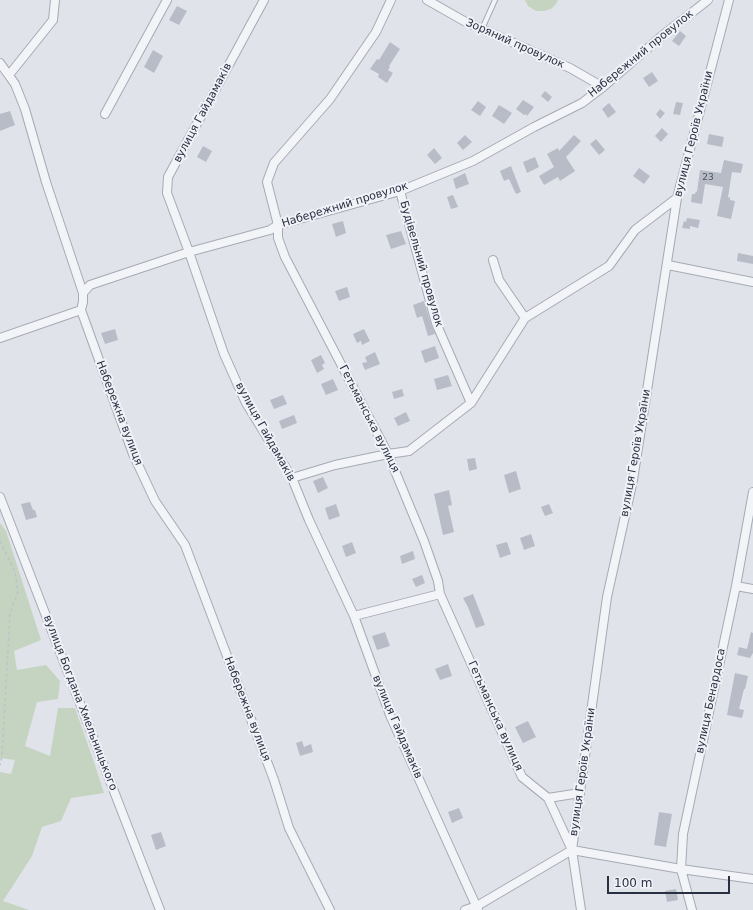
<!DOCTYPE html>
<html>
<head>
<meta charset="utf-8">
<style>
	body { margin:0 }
	#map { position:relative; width:753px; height:910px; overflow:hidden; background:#e0e3ea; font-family:"DejaVu Sans",sans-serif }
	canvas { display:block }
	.scale { position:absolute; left:607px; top:876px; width:123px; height:18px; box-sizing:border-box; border:2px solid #283042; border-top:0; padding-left:5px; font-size:12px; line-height:14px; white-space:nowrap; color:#283042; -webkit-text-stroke:3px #f0f2f7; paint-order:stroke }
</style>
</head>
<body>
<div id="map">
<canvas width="753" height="910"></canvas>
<div class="scale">100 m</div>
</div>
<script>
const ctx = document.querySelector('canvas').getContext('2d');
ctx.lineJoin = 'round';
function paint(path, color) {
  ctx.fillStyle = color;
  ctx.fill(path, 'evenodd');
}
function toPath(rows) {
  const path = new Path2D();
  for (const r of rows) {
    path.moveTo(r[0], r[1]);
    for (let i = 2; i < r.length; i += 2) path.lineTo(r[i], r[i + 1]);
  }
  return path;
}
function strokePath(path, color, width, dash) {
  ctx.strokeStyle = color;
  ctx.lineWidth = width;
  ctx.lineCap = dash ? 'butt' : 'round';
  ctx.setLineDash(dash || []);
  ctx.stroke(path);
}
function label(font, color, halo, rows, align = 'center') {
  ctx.font = font + ' "DejaVu Sans",sans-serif';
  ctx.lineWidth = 4;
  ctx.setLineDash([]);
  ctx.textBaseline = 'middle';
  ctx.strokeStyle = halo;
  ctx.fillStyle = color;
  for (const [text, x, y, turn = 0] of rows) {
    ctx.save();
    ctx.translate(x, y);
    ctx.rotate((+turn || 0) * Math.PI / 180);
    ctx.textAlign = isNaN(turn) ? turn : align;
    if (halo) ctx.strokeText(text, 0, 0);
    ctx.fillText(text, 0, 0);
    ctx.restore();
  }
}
paint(toPath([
	[525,0,558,0,556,4,551,9,544,11,536,11,528,6],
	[0,523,6,531,41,640,14,651,17,670,46,665,60,681,58,699,37,702,25,746,50,756,58,708,75,708,95,765,104,793,71,798,61,821,42,827,32,856,3,901,29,910,0,910,0,772,11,774,15,760,0,758]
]), '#c4d4c1');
paint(toPath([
	[177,6,187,11,179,25,169,20],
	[680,31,686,36,679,46,672,41],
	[390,42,400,49,389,66,390,67,388,70,393,73,387,83,378,77,379,74,370,69,377,59,379,60],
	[153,50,163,56,154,73,144,67],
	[652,72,658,81,649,87,643,78],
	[545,91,552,97,548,102,541,96],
	[523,100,534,107,527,116,526,114,524,115,516,109],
	[478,101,486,107,480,116,471,110],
	[676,102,683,103,680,115,673,114],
	[609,103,616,112,608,118,602,109],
	[499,105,512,113,504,124,492,116],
	[660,109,665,113,660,119,656,114],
	[10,111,15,125,0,131,0,114],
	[662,128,668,134,661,142,655,136],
	[709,134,724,137,722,147,707,144],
	[465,135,472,142,463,150,457,143],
	[574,135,581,141,566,157,575,171,560,181,558,177,544,185,539,176,554,167,547,154,558,148,559,151],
	[596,139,605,150,599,155,590,144],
	[203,146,212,151,206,162,197,157],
	[434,148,442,158,435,164,427,155],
	[535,157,539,167,527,173,523,162],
	[724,160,743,164,741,173,732,172,728,197,730,198,730,200,735,201,731,219,717,216,723,187,705,184,702,204,691,202,692,194,695,194,696,191,697,192,700,170,721,173],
	[511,166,521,192,516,194,509,179,504,181,500,171],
	[639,168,650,176,644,184,633,176],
	[465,173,469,184,456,189,453,179],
	[453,195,458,207,451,209,447,197],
	[687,218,700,220,698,228,690,226,690,229,682,228,684,221,686,222],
	[343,221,346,233,336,237,332,224],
	[401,231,406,244,391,249,386,235],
	[738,253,753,256,753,264,737,261],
	[347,287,350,297,339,301,335,291],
	[424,301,431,324,435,334,428,336,422,316,417,318,413,305],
	[115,329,118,340,105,344,101,333],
	[364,329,370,341,362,345,361,341,357,343,353,334],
	[435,346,439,358,425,363,421,351],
	[375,352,380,364,365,370,362,363,367,362,365,357],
	[321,355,325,363,322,365,324,369,317,373,311,360],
	[448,375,452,386,437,390,434,379],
	[333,379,338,390,326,395,321,384],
	[402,389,404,396,394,399,392,392],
	[283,395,287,404,274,409,270,400],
	[406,412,410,421,398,426,394,418],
	[294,415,297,423,282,429,279,421],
	[475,458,477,469,469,471,467,459],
	[516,471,521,489,509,493,504,475],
	[323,477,328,488,318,493,313,481],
	[449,490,452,505,448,506,454,532,443,535,434,494],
	[30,502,33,510,35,510,37,517,26,520,21,504],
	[336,504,340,516,329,520,325,508],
	[549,504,553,513,545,516,541,507],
	[531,534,535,546,524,550,520,538],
	[352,542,356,553,346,557,342,546],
	[507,542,511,554,500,558,496,545],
	[413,551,415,559,402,564,400,556],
	[422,575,425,583,416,587,412,579],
	[473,594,485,625,476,628,468,607,463,598],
	[385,632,390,646,377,650,372,636],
	[751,632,753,633,753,653,750,658,737,655,739,647,747,649],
	[448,664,452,676,440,680,435,669],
	[735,673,748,676,745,689,744,689,739,709,744,710,742,718,727,715],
	[528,721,536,737,523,743,515,727],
	[302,741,304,747,311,744,313,752,300,756,296,743],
	[459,808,463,818,452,823,448,812],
	[659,812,672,814,666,847,654,845],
	[161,832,166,846,156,850,151,835],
	[676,889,678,900,667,902,665,891]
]), '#b7bcc7');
const service = toPath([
	[482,29,495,0]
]);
const minor = toPath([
	[264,0,168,177,167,193,189,252,224,354,246,403,292,478,309,520,354,616,390,715,478,910],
	[391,0,376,32,330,99,274,163,267,182,278,225,278,238,285,257,388,454,424,541,438,581,440,594,522,777,548,798,572,850],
	[427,0,464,21,570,68,603,87],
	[0,63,15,84,25,109,46,182,83,293,83,302,81,310,133,454,155,501,185,545,274,780,289,828,330,910],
	[9,75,53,20,55,0],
	[105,114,167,0],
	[400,191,436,323,471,403],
	[493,260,499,280,525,318],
	[668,265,753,282],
	[83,293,90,285,189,252,270,230,278,225,400,191,473,161,534,127,582,103,603,87,663,35,708,0],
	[0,338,81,310],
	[292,478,335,465,388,454,409,451,471,403,525,318,609,266,635,230,677,198],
	[0,497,160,910],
	[736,586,753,589],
	[354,616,440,594],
	[548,798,580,793],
	[572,850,681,869,753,879],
	[465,910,477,906,572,850],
	[581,910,572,850,607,597,633,480,677,198,729,0],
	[692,910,681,869,683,834,736,586,753,492]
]);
strokePath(service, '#a5aab4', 6);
strokePath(minor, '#a5aab4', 10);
strokePath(toPath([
	[0,541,15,572,18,592,10,613,2,756,0,765]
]), '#bec1c9', 1.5, [3, 3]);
strokePath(service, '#f3f4f8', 4);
strokePath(minor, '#f3f4f8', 8);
label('9px', '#4c5363', null, [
	["23",708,178]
]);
label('11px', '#283042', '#f0f2f7', [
	["Зоряний провулок",515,44,24],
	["Набережний провулок",641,54,-39],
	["вулиця Гайдамаків",203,113,-62],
	["вулиця Героїв України",694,134,-76],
	["Набережний провулок",345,205,-17],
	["Будівельний провулок",421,264,74],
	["Набережна вулиця",119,413,69],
	["Гетьманська вулиця",369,419,63],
	["вулиця Гайдамаків",265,432,61],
	["вулиця Героїв України",636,453,-80],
	["вулиця Бенардоса",711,701,-78],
	["вулиця Богдана Хмельницького",80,703,69],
	["Набережна вулиця",247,709,69],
	["Гетьманська вулиця",495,716,66],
	["вулиця Гайдамаків",397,727,67],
	["вулиця Героїв України",583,772,-82]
]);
</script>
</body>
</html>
